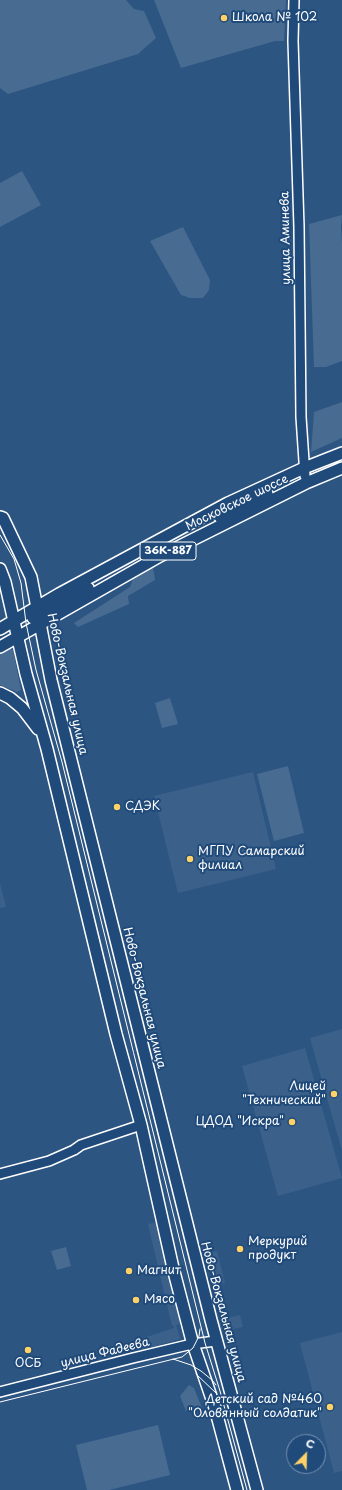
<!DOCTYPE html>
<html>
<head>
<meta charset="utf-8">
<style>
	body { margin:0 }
	#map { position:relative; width:342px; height:1490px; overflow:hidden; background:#2c5582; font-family:"Playpen Sans",sans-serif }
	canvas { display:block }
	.north { position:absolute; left:286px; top:1434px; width:40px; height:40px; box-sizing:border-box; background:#1f4a7a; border:1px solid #7992af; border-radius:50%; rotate:23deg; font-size:11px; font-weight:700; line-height:16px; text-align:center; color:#fff }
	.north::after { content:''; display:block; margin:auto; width:14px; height:18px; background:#ffd166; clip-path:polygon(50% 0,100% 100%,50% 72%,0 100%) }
</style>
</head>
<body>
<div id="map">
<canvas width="342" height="1490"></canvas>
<div class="north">С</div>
</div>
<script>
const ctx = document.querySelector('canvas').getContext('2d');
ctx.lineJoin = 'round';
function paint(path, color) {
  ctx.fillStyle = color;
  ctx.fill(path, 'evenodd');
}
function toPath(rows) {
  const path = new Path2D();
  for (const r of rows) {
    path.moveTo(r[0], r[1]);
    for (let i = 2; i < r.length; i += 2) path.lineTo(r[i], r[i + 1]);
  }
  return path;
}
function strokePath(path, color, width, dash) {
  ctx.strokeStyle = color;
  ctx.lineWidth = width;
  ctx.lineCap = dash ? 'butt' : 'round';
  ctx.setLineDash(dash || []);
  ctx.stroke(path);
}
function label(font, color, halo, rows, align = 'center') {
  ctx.font = font + ' "Playpen Sans",sans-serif';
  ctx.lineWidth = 4;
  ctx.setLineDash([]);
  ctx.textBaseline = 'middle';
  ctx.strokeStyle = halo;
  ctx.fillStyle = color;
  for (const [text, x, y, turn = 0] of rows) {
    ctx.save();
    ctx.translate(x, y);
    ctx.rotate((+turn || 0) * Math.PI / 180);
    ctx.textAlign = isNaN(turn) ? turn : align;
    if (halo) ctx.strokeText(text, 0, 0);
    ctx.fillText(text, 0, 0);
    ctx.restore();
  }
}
paint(toPath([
	[253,772,276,869,178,893,154,796],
	[0,883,6,907,0,908],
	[342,1029,342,1151,310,1038],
	[305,1048,342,1178,278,1196,242,1066],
	[159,1222,183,1323,176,1325,180,1339,142,1350,136,1348,134,1341,174,1328,173,1325,172,1326,148,1224],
	[217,1251,225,1283,217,1285,209,1253],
	[240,1315,243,1327,219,1332,217,1320],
	[342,1332,342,1471,334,1473,300,1343]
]), '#3b618b');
paint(toPath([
	[0,0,126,0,134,9,144,11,156,38,138,54,8,94,0,88],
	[154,0,286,0,284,41,275,41,181,68],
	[22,171,41,205,0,227,0,183],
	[342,215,341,227,342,243,342,361,326,367,314,367,309,224],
	[183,227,210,280,209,290,203,298,190,298,181,295,150,241],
	[342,402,342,438,311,452,314,412],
	[153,567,155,580,128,596,129,604,78,627,74,623,130,587,134,576],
	[9,648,13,650,21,690,17,692,0,685,0,654],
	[170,698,178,724,162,728,155,703],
	[288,766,304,833,274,841,257,774],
	[66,1247,71,1266,57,1270,51,1251],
	[189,1385,194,1388,202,1408,186,1411,180,1396],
	[158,1425,170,1475,109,1490,87,1490,76,1445]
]), '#486b92');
const minor = toPath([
	[294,0,293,41,299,227,301,417,305,476],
	[0,1174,49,1161,74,1150,81,1145,141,1125],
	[0,1392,133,1358,192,1344,216,1341]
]);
const major = toPath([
	[0,517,3,518,31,577,51,680,211,1320,257,1490],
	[220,517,267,494],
	[0,569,5,582,26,674,47,749,116,1034,141,1125,173,1268,192,1341,215,1408,237,1490],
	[33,618,88,588],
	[0,629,59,594,228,503,304,468,342,453],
	[0,647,160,556,306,483,342,468],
	[0,693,10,698,22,708,38,729]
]);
strokePath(minor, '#fff', 12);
strokePath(major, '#fff', 14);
strokePath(minor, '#1f4a7a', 9);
strokePath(major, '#1f4a7a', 11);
strokePath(toPath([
	[0,535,14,559,21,583,26,623,36,670,62,762,205,1343,220,1391,247,1490],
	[173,1359,191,1365,201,1371,212,1380,216,1385],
	[196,1374,216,1393],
	[0,1402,182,1357,193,1348,199,1336,200,1329]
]), '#fff', 1);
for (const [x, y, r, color] of [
	[224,18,4,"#ffd166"],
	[117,807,4,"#ffd166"],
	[190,859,4,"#ffd166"],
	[334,1094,4,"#ffd166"],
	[292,1122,4,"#ffd166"],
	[240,1249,4,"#ffd166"],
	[129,1271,4,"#ffd166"],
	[136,1300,4,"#ffd166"],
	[28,1350,4,"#ffd166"],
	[330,1407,4,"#ffd166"]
]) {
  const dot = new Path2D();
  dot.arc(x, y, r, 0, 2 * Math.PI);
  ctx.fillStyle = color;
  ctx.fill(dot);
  strokePath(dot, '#1f4a7a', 1.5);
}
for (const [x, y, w] of [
	[168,551,56]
]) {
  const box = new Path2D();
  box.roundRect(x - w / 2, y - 9, w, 18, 3);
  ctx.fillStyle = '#1f4a7a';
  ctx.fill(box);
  strokePath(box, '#fff', 1);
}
label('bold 11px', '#fff', null, [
	["36К-887",168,551]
]);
label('12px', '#fff', '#1f4a7a', [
	["Школа № 102",232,18],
	["СДЭК",125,807],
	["МГПУ Самарский",198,852],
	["филиал",198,866],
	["Лицей",326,1087,"right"],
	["\"Технический\"",326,1101,"right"],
	["ЦДОД \"Искра\"",284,1122,"right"],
	["Меркурий",248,1242],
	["продукт",248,1256],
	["Магнит",137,1271],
	["Мясо",144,1300],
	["ОСБ",28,1364,"center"],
	["Детский сад №460",322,1400,"right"],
	["\"Оловянный солдатик\"",322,1414,"right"]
], 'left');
label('12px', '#fff', '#1f4a7a', [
	["улица Аминева",286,238,-91],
	["Московское шоссе",237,503,-26],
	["Ново-Вокзальная улица",67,684,77],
	["Ново-Вокзальная улица",144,998,76],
	["Ново-Вокзальная улица",223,1312,75],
	["улица Фадеева",105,1353,-14]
]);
</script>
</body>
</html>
